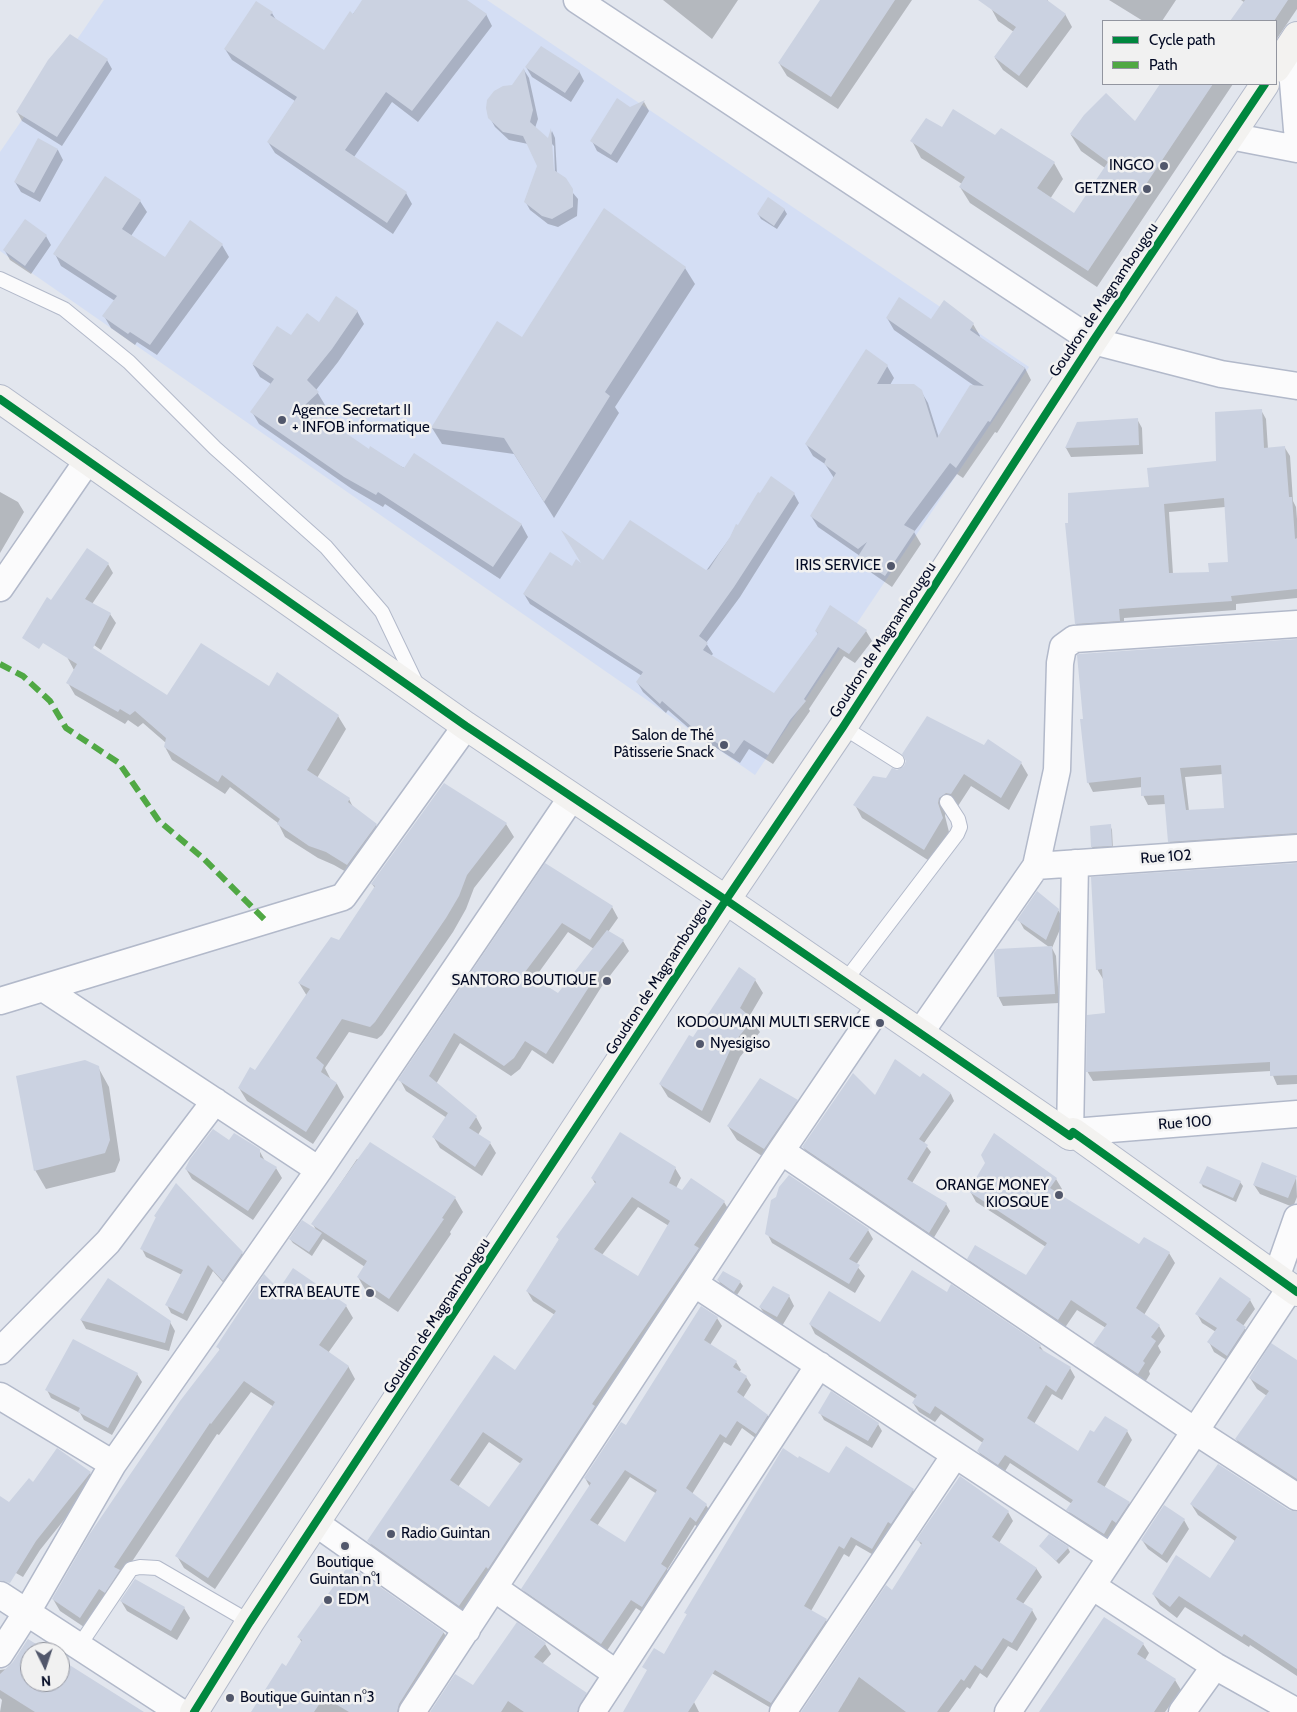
<!DOCTYPE html>
<html>
<head>
<meta charset="utf-8">
<style>
	body { margin:0 }
	#map { position:relative; width:1297px; height:1712px; overflow:hidden; background:#e2e6ee; font-family:Cabin,sans-serif }
	canvas { display:block }
	.legend { position:absolute; left:1102px; top:20px; width:175px; height:65px; box-sizing:border-box; background:#f1f1f1; border:1px solid #92959f; margin:0; padding:6px 9px; list-style:none; font-size:15px; color:#030a24 }
	.legend li { display:flex; align-items:center; gap:10px; height:25px }
	.legend b { width:25px; border:1px solid #92959f }
	.north { position:absolute; left:20px; top:1642px; width:50px; height:50px; box-sizing:border-box; background:#f1f1f1; border:1px solid #92959f; border-radius:50%; rotate:176deg; font-size:14px; font-weight:700; line-height:20px; text-align:center; color:#030a24 }
	.north::after { content:''; display:block; margin:auto; width:18px; height:22px; background:#51576b; clip-path:polygon(50% 0,100% 100%,50% 72%,0 100%) }
</style>
</head>
<body>
<div id="map">
<canvas width="1297" height="1712"></canvas>
<ul class="legend">
<li><b style="height:6px;background:#00873e"></b>Cycle path</li>
<li><b style="height:6px;background:#50a844"></b>Path</li>
</ul>
<div class="north">N</div>
</div>
<script>
const ctx = document.querySelector('canvas').getContext('2d');
ctx.lineJoin = 'round';
function paint(path, color) {
  ctx.fillStyle = color;
  ctx.fill(path, 'evenodd');
}
function toPath(rows) {
  const path = new Path2D();
  for (const r of rows) {
    path.moveTo(r[0], r[1]);
    for (let i = 2; i < r.length; i += 2) path.lineTo(r[i], r[i + 1]);
  }
  return path;
}
function strokePath(path, color, width, dash) {
  ctx.strokeStyle = color;
  ctx.lineWidth = width;
  ctx.lineCap = dash ? 'butt' : 'round';
  ctx.setLineDash(dash || []);
  ctx.stroke(path);
}
function label(font, color, halo, rows, align = 'center') {
  ctx.font = font + ' Cabin,sans-serif';
  ctx.lineWidth = 5;
  ctx.setLineDash([]);
  ctx.textBaseline = 'middle';
  ctx.strokeStyle = halo;
  ctx.fillStyle = color;
  for (const [text, x, y, turn = 0] of rows) {
    ctx.save();
    ctx.translate(x, y);
    ctx.rotate((+turn || 0) * Math.PI / 180);
    ctx.textAlign = isNaN(turn) ? turn : align;
    if (halo) ctx.strokeText(text, 0, 0);
    ctx.fillText(text, 0, 0);
    ctx.restore();
  }
}
paint(toPath([
	[104,0,487,0,1029,367,755,775,0,251,0,152]
]), '#d4def4');
paint(toPath([
	[364,0,464,0,486,14,492,26,418,122,392,102,354,157,406,193,412,204,393,234,275,153,268,142,295,101,232,60,225,49,272,13,276,20,324,51],
	[663,0,738,0,712,39],
	[821,0,912,0,838,109,787,76,779,63],
	[997,0,1048,0,1047,2,1065,14,1072,27,1027,88,1003,70,995,58,1014,32,998,21,991,8],
	[1109,0,1176,0,1162,21,1143,21],
	[1241,0,1297,0,1297,9,1276,40,1276,21,1246,21,1244,17,1251,7],
	[107,60,112,69,62,146,22,121,17,112],
	[526,67,579,71,584,81,571,102,532,77],
	[524,70,529,78,538,119,535,128,548,140,552,131,555,138,557,174,578,199,577,216,558,227,548,224,530,210,525,201,538,166,528,144,509,140,495,127,490,118],
	[551,143,554,146,555,176,553,177],
	[1161,84,1233,84,1097,287,970,203,960,187,962,184,921,158,912,141,942,128,995,137,1001,129,1054,163,1063,179,1050,199,1075,215,1105,168,1081,151,1071,135,1136,123],
	[644,102,649,111,617,163,597,151,592,141,630,108],
	[38,140,58,150,63,160,40,202,21,192,15,182],
	[140,201,147,212,131,236,165,259,222,245,229,257,157,355,137,342,135,345,111,328,104,316,115,301,61,266,55,254],
	[784,209,787,214,777,229,761,219,758,214],
	[46,236,51,245,31,274,10,260,5,251],
	[685,268,695,284,615,407,619,413,554,518,514,454,442,444,432,428,523,338],
	[357,311,364,324,338,362,316,390,325,405,316,414,369,451,521,524,528,537,500,579,385,504,383,507,352,489,259,424,252,412,271,384,260,377,253,365,292,336,319,323],
	[887,318,973,324,980,336,979,338,1025,368,1031,380,997,433,995,432,963,478,957,474,914,532,921,544,892,587,866,569,860,556,818,527,811,516,834,478,825,464,813,456,806,444,866,351,887,366,894,378,890,385,921,391,928,403,939,438,976,387,894,330],
	[1261,410,1266,419,1268,449,1285,448,1290,456,1293,501,1296,507,1297,519,1297,598,1236,604,1236,610,1124,618,1124,629,1082,632,1076,624,1150,488,1217,463],
	[1225,507,1229,564,1210,573,1173,574,1169,512],
	[1137,419,1142,428,1143,454,1071,457,1066,448,1078,423],
	[0,492,18,502,24,512,0,553],
	[794,494,799,503,740,597,706,643,713,654,711,656,774,695,818,634,816,631,866,631,872,641,855,663,844,656,809,709,810,711,773,764,749,749,740,763,699,737,668,710,666,713,643,692,637,682,642,676,530,604,524,594,572,567,604,561,706,571,738,527],
	[108,564,113,573,92,604,110,614,116,623,101,650,53,616],
	[1297,640,1297,842,1175,851,1169,841,1166,804,1148,805,1143,795,1143,787,1093,792,1088,782],
	[1223,774,1226,809,1189,811,1185,777],
	[67,657,167,697,269,688,277,674,338,716,346,729,317,778,349,799,354,809,376,825,383,838,355,877,334,865,318,858,285,837,278,823,230,787,225,794,172,760,165,747,166,743,143,723,138,727,128,720,125,724,75,695,68,683,74,670],
	[984,747,1021,763,1028,775,1009,810,971,786,958,806,954,805,946,810,945,816,949,832,931,862,862,818,855,805,897,771],
	[444,785,506,824,514,837,474,888,466,909,453,932,382,1035,377,1039,349,1032,325,1068,331,1080,337,1084,344,1097,313,1144,247,1101,239,1088,256,1072,307,996,299,983,339,941,375,888,372,884],
	[1110,825,1112,830,1113,850,1094,851,1092,847],
	[1297,864,1297,1084,1277,1085,1271,1071,1093,1081,1087,1071,1106,1014,1103,979,1097,969],
	[545,865,612,907,618,918,608,932,623,941,629,951,602,986,553,1064,532,1050,520,1069,511,1076,460,1043,436,1084,476,1117,482,1128,478,1135,490,1143,496,1153,482,1176,440,1148,434,1138,447,1118,406,1091,400,1080],
	[568,932,594,949,559,995,534,979],
	[1058,910,1064,920,1052,948,1056,956,1059,1003,1003,1006,998,996,1049,947,1024,929,1019,920],
	[755,980,763,993,749,1017,760,1032,740,1057,710,1123,668,1097,660,1084,693,1039],
	[98,1067,109,1087,120,1160,115,1172,46,1189,35,1170],
	[923,1075,951,1094,954,1101,924,1143,931,1152,912,1183,946,1204,950,1211,933,1239,807,1154,803,1147,876,1097,920,1079],
	[797,1101,805,1115,773,1163,737,1140,728,1126],
	[229,1142,259,1150,265,1161,276,1168,282,1178,253,1220,192,1179,186,1169],
	[357,1159,455,1198,463,1212,450,1232,451,1234,398,1312,366,1291,358,1277,365,1267,323,1239,312,1256,293,1243,290,1239,317,1232,313,1224],
	[675,1168,681,1178,676,1188,683,1192,724,1202,730,1212,466,1616,375,1551,369,1541,515,1372,555,1315,533,1301,527,1291,559,1240,558,1237,596,1185,592,1178],
	[638,1207,669,1226,638,1278,602,1255],
	[489,1442,521,1464,490,1509,458,1487],
	[1296,1177,1297,1197,1293,1207,1260,1194,1254,1185],
	[1056,1179,1062,1189,1058,1194,1139,1246,1169,1253,1175,1263,1144,1315,1159,1326,1165,1336,1158,1346,1161,1352,1149,1371,1150,1374,1144,1384,1101,1354,1095,1344,1106,1328,1077,1310,1064,1329,974,1269,968,1259,1026,1277,1046,1247,976,1202,970,1191],
	[1240,1182,1243,1186,1236,1202,1203,1187,1201,1183],
	[155,1216,242,1253,247,1261,228,1288,213,1271,187,1321,171,1313,167,1305,182,1275,146,1257,142,1249,157,1219],
	[868,1230,873,1239,856,1265,865,1276,855,1293,772,1243,767,1233],
	[718,1280,740,1282,743,1286,737,1295,721,1285],
	[279,1291,346,1306,353,1318,328,1353,348,1366,355,1379,215,1589,184,1568,177,1556,274,1407,251,1392,219,1435,217,1434,87,1629,60,1611,53,1599,220,1350,218,1347],
	[789,1296,794,1306,782,1326,766,1316,760,1307],
	[1250,1300,1255,1309,1243,1326,1251,1337,1233,1364,1214,1352,1209,1342,1216,1332,1202,1323,1197,1314],
	[717,1318,722,1326,710,1345,736,1362,741,1370,739,1372,746,1377,751,1385,743,1398,768,1416,772,1424,761,1442,742,1428,731,1446,724,1442,692,1494,706,1505,711,1513,701,1529,695,1525,667,1570,671,1577,647,1615,636,1608,606,1652,527,1597,523,1589,590,1487,585,1478],
	[630,1477,657,1494,626,1544,597,1526],
	[81,1320,170,1322,175,1331,169,1351,86,1329],
	[881,1323,1040,1346,1044,1352,1070,1368,1075,1377,1062,1400,1052,1394,1034,1424,1078,1453,1095,1434,1127,1431,1132,1440,1104,1488,1129,1503,1134,1512,1109,1543,1073,1519,1068,1510,1072,1504,1010,1463,1004,1473,984,1460,978,1451,983,1443,941,1414,935,1422,919,1412,913,1403,916,1399,815,1334,810,1324],
	[74,1341,137,1374,142,1382,112,1435,84,1420,80,1413,51,1398,47,1390],
	[1297,1361,1297,1485,1243,1450,1236,1439,1267,1396,1257,1389,1250,1378],
	[820,1413,878,1424,882,1431,872,1448,824,1420],
	[798,1460,830,1475,913,1490,918,1498,877,1557,856,1545,849,1557,844,1554,811,1611,826,1620,831,1629,776,1711,676,1652,688,1616,686,1613],
	[90,1473,95,1481,40,1550,23,1577,0,1564,0,1497,9,1504,34,1483],
	[1191,1504,1297,1513,1297,1676,1250,1645,1249,1647,1185,1607,1177,1618,1160,1605,1153,1594,1211,1579,1235,1541,1198,1515],
	[1008,1512,1013,1521,999,1543,1036,1568,1042,1577,1023,1604,1032,1610,1037,1619,1017,1651,1008,1646,987,1678,980,1673,970,1689,967,1687,949,1712,803,1712,892,1591,922,1546,918,1540],
	[1184,1520,1189,1529,1167,1563,1148,1549,1142,1540],
	[1041,1546,1068,1548,1070,1552,1059,1564],
	[349,1567,444,1633,450,1644,407,1712,253,1712,287,1667,302,1643,299,1637],
	[135,1580,184,1608,190,1618,177,1640,127,1611,121,1601],
	[28,1640,47,1652,30,1652,30,1682,60,1682,60,1660,135,1712,0,1712,2,1700,0,1698,0,1670,7,1669,13,1663],
	[545,1644,551,1654,542,1664,586,1694,592,1704,587,1712,431,1712],
	[1143,1644,1149,1653,1145,1660,1175,1680,1181,1690,1165,1712,1047,1712],
	[694,1702,699,1712,625,1712]
]), '#0003');
paint(toPath([
	[362,0,467,0,487,14,412,111,386,92,345,150,407,192,387,223,267,142,297,97,224,49,256,1,273,12,270,15,324,50,350,11,353,14],
	[820,0,895,0,831,97,778,63],
	[978,0,1047,0,1066,14,1019,76,994,57,1016,27],
	[1245,0,1288,0,1274,21,1230,21],
	[70,34,108,59,57,137,16,112,48,60],
	[541,46,580,71,565,93,525,67],
	[524,68,533,110,530,122,548,138,551,128,554,170,566,178,573,189,573,207,552,219,542,216,524,202,537,166,523,136,503,132,488,118,486,108,487,100,494,91,503,86,512,85],
	[1160,84,1213,84,1088,271,959,187,965,177,910,141,926,118,942,127,953,109,995,135,1001,128,1055,162,1037,188,1074,213,1108,162,1070,134,1084,115,1106,93,1135,121],
	[617,98,630,107,645,100,611,155,590,141],
	[38,138,58,149,34,193,14,182],
	[105,176,141,200,122,229,165,257,190,220,223,244,150,345,130,332,128,334,102,316,117,296,53,254],
	[768,197,785,209,774,226,757,214],
	[604,208,686,267,605,392,610,396,544,502,504,438,431,428,497,321,522,337],
	[25,219,47,235,25,266,3,250],
	[336,296,358,311,332,349,307,380,319,392,305,405,369,449,370,446,404,468,414,453,522,524,493,567,378,492,376,495,344,477,250,412,274,379,252,364,277,326,291,335,307,313,319,322],
	[899,297,931,319,944,300,974,323,970,330,1025,368,990,422,988,421,956,468,950,463,904,525,915,531,885,576,857,558,867,542,858,549,810,516,836,473,824,464,826,459,805,444,866,349,888,365,877,384,914,384,922,390,937,438,970,385,984,386,886,318],
	[1262,409,1264,448,1285,446,1289,497,1292,497,1295,539,1297,538,1297,589,1231,596,1232,601,1119,609,1120,621,1075,624,1065,523,1068,523,1068,493,1149,487,1147,468,1216,461,1215,412],
	[1224,498,1228,562,1208,563,1209,572,1169,573,1164,504],
	[1138,418,1139,445,1065,448,1077,422],
	[771,476,795,493,734,587,699,636,708,643,703,650,774,693,818,633,815,631,830,605,867,630,849,654,838,647,804,699,806,701,790,720,768,755,744,740,734,754,692,727,662,701,660,704,636,682,643,672,523,594,550,552,572,566,576,559,581,563,561,530,603,560,630,520,706,570,709,569,730,537,736,524,738,525,758,492,760,493],
	[87,548,109,563,85,599,111,613,93,648,167,695,201,643,269,686,277,672,339,715,307,770,350,798,348,802,377,824,347,865,326,852,309,846,277,824,280,819,222,775,218,782,164,747,166,738,135,711,130,715,120,709,118,712,66,683,77,664,43,643,39,649,22,638,47,597,51,600],
	[1297,639,1297,833,1168,842,1164,795,1141,796,1141,777,1087,783,1080,719,1083,719,1077,655,1079,654],
	[1221,765,1224,808,1186,810,1180,768],
	[927,716,984,745,988,739,1022,762,1001,798,964,774,951,794,946,793,939,798,938,803,943,818,924,850,853,805,873,776,886,778,892,768,897,770,904,766,906,761,902,754],
	[444,783,507,823,467,875,459,896,446,918,375,1022,370,1027,342,1019,316,1058,324,1065,321,1072,337,1083,306,1132,238,1088,250,1067,255,1070,310,989,298,983,331,937,339,940,375,886,371,884],
	[1111,824,1112,846,1091,847,1090,826],
	[545,863,613,906,590,940,562,923,525,972,558,993,607,930,624,940,596,976,546,1054,525,1041,514,1058,504,1066,454,1033,429,1076,477,1116,469,1128,491,1142,475,1167,432,1137,448,1113,398,1080],
	[1297,863,1297,1075,1270,1076,1270,1062,1086,1072,1087,1015,1105,1013,1102,969,1096,970,1091,877],
	[1037,891,1059,909,1046,940,1017,920],
	[1052,946,1055,994,997,997,994,953,997,949],
	[739,967,756,979,740,1008,753,1019,733,1044,702,1111,659,1084,689,1035,693,1037],
	[895,1059,920,1077,923,1073,951,1093,919,1139,928,1145,907,1179,947,1203,929,1233,802,1147,853,1073,875,1095],
	[85,1060,99,1066,110,1140,105,1153,34,1171,16,1076],
	[760,1078,798,1100,764,1149,727,1126],
	[213,1129,229,1140,234,1133,260,1149,260,1157,277,1167,248,1211,185,1169,190,1159],
	[620,1132,676,1167,669,1183,682,1190,691,1178,725,1201,694,1245,699,1248,592,1404,595,1406,488,1569,486,1567,459,1606,367,1541,494,1355,515,1370,556,1311,526,1291,559,1239,556,1237,596,1182,591,1178],
	[632,1197,670,1221,638,1276,594,1249],
	[483,1432,523,1459,489,1507,450,1480],
	[994,1133,1057,1178,1050,1188,1139,1244,1144,1237,1170,1252,1136,1308,1160,1325,1151,1337,1156,1341,1143,1361,1145,1363,1138,1374,1093,1344,1107,1324,1071,1300,1058,1320,967,1259,975,1245,1026,1275,1047,1243,968,1191,985,1163,981,1155],
	[370,1142,456,1197,442,1218,444,1219,389,1299,357,1277,367,1261,311,1224],
	[1262,1162,1297,1176,1288,1198,1253,1185],
	[1207,1166,1241,1181,1233,1198,1199,1183],
	[789,1175,869,1229,849,1259,860,1265,849,1284,765,1234,771,1200,776,1197,779,1187],
	[176,1183,243,1252,223,1281,208,1265,183,1314,165,1305,183,1270,140,1249,156,1217,154,1216],
	[302,1220,322,1233,309,1252,289,1239],
	[293,1268,347,1305,319,1345,349,1366,208,1578,175,1556,275,1402,244,1381,211,1424,210,1423,114,1567,120,1570,105,1593,99,1589,80,1618,52,1599,89,1535,180,1401,220,1349,216,1347,264,1274,279,1289],
	[912,1270,947,1292,951,1284,1041,1345,1039,1348,1071,1367,1056,1392,1046,1385,1027,1418,1078,1451,1090,1430,1094,1432,1105,1416,1128,1430,1097,1482,1130,1502,1116,1523,1112,1520,1104,1534,1066,1510,1073,1500,1005,1455,998,1465,977,1451,984,1439,935,1406,930,1414,912,1403,917,1395,809,1324,829,1291,880,1322],
	[723,1271,741,1281,734,1292,717,1280],
	[1220,1277,1251,1299,1236,1320,1246,1327,1227,1356,1207,1342,1217,1328,1195,1314],
	[108,1278,171,1321,165,1343,80,1320],
	[773,1286,790,1295,777,1317,759,1307],
	[701,1306,718,1317,704,1340,737,1361,733,1367,747,1376,737,1392,768,1415,756,1434,737,1421,726,1438,720,1434,686,1488,707,1504,696,1522,690,1517,661,1564,667,1568,642,1607,631,1600,601,1644,521,1589,591,1483,584,1478,621,1422,626,1425],
	[625,1470,657,1490,625,1542,590,1520],
	[73,1339,138,1373,108,1428,78,1412,80,1408,45,1390],
	[1271,1343,1297,1360,1297,1479,1235,1439,1269,1391,1249,1378],
	[831,1391,879,1423,868,1441,818,1413],
	[846,1446,914,1489,891,1524,888,1522,872,1549,851,1537,844,1549,839,1546,804,1606,827,1619,771,1703,715,1670,688,1712,623,1712,647,1670,642,1667,654,1648,664,1654,687,1614,684,1613,783,1448,798,1458,799,1456,829,1473],
	[57,1448,91,1472,36,1541,10,1583,0,1580,0,1496,9,1502,29,1478,33,1482],
	[1218,1464,1289,1510,1297,1512,1297,1669,1244,1634,1242,1637,1179,1596,1170,1607,1152,1594,1176,1555,1210,1578,1237,1537,1190,1504],
	[960,1476,1009,1511,992,1537,1037,1568,1016,1599,1033,1609,1012,1643,1003,1638,982,1670,975,1665,964,1681,961,1679,937,1712,906,1712,859,1677,838,1712,801,1712,886,1585,892,1590,922,1543,916,1540],
	[1164,1505,1185,1519,1162,1555,1141,1540],
	[1049,1534,1069,1547,1056,1561,1039,1546],
	[349,1565,444,1632,399,1704,397,1712,349,1712,324,1697,314,1712,251,1712,282,1663,286,1666,302,1640,297,1637],
	[135,1579,185,1607,171,1631,120,1601],
	[1104,1617,1144,1643,1137,1654,1176,1679,1154,1712,1039,1712],
	[517,1622,546,1643,534,1657,587,1693,577,1712,524,1712,508,1701,501,1712,430,1712,455,1674,473,1685],
	[28,1639,49,1652,30,1652,30,1682,60,1682,60,1659,144,1712,35,1712,0,1690,0,1674,13,1662]
]), '#cbd2e1');
const lane = toPath([
	[0,279,64,309,129,362,215,448,326,547,382,612,417,685],
	[843,727,897,761],
	[845,981,957,834,960,827,958,819,947,802],
	[79,1646,131,1569,140,1567,157,1568,250,1622]
]);
const street = toPath([
	[577,0,1093,341,1221,374,1297,386],
	[1290,46,1297,130],
	[1230,136,1297,149],
	[0,588,88,460],
	[1036,866,1297,848],
	[43,988,319,1170],
	[0,1001,343,897,466,726],
	[920,1033,1036,866,1057,770,1060,663,1063,647,1074,639,1297,624],
	[1073,1132,1297,1114],
	[1070,1136,1075,863],
	[781,1151,1195,1431,1297,1497],
	[1276,1278,1297,1218],
	[695,1284,1111,1557],
	[0,1351,108,1242,215,1101],
	[0,1396,113,1464],
	[317,1524,467,1630],
	[1092,1586,1215,1666,1297,1712],
	[494,1588,617,1674],
	[0,1595,180,1712],
	[0,1654,27,1612,113,1464,319,1170,572,797],
	[412,1712,781,1151,880,1005],
	[592,1712,819,1365],
	[783,1712,955,1455],
	[1008,1712,1291,1287],
	[1182,1712,1215,1666]
]);
const secondary = toPath([
	[1276,68,1297,36],
	[0,399,466,726,726,900,1070,1136,1073,1132,1297,1292],
	[194,1712,250,1622,726,900,843,727,1093,341,1265,84]
]);
strokePath(lane, '#b2b9ca', 16);
strokePath(street, '#b2b9ca', 29);
strokePath(secondary, '#b2b9ca', 30);
strokePath(lane, '#fbfbfc', 14);
strokePath(street, '#fbfbfc', 26);
strokePath(secondary, '#f3f2f0', 28);
strokePath(toPath([
	[0,664,23,676,50,701,66,728,119,763,159,821,203,858,265,920]
]), '#50a844', 6, [12, 6]);
strokePath(toPath([
	[0,399,466,726,726,900,1070,1136,1073,1132,1297,1292],
	[194,1712,250,1622,726,900,843,727,1093,341,1265,84]
]), '#00873e', 8);
for (const [x, y, r, color] of [
	[1164,166,5,"#51576b"],
	[1147,189,5,"#51576b"],
	[282,420,5,"#51576b"],
	[891,566,5,"#51576b"],
	[724,745,5,"#51576b"],
	[607,981,5,"#51576b"],
	[880,1023,5,"#51576b"],
	[700,1044,5,"#51576b"],
	[1059,1195,5,"#51576b"],
	[370,1293,5,"#51576b"],
	[391,1534,5,"#51576b"],
	[345,1546,5,"#51576b"],
	[328,1600,5,"#51576b"],
	[230,1698,5,"#51576b"]
]) {
  const dot = new Path2D();
  dot.arc(x, y, r, 0, 2 * Math.PI);
  ctx.fillStyle = color;
  ctx.fill(dot);
  strokePath(dot, '#f1f1f1', 2);
}
label('15px', '#030a24', '#f1f1f1', [
	["INGCO",1154,166],
	["GETZNER",1137,189],
	["Agence Secretart II",292,411,"left"],
	["+ INFOB informatique",292,428,"left"],
	["IRIS SERVICE",881,566],
	["Salon de Thé",714,736],
	["Pâtisserie Snack",714,753],
	["SANTORO BOUTIQUE",597,981],
	["KODOUMANI MULTI SERVICE",870,1023],
	["Nyesigiso",710,1044,"left"],
	["ORANGE MONEY",1049,1186],
	["KIOSQUE",1049,1203],
	["EXTRA BEAUTE",360,1293],
	["Radio Guintan",401,1534,"left"],
	["Boutique",345,1563,"center"],
	["Guintan n°1",345,1580,"center"],
	["EDM",338,1600,"left"],
	["Boutique Guintan n°3",240,1698,"left"]
], 'right');
label('15px', '#030a24', '#f1f1f1', [
	["Goudron de Magnambougou",1104,300,-56],
	["Goudron de Magnambougou",883,640,-57],
	["Rue 102",1166,857,-4],
	["Goudron de Magnambougou",659,977,-57],
	["Rue 100",1185,1123,-4],
	["Goudron de Magnambougou",437,1316,-57]
]);
</script>
</body>
</html>
